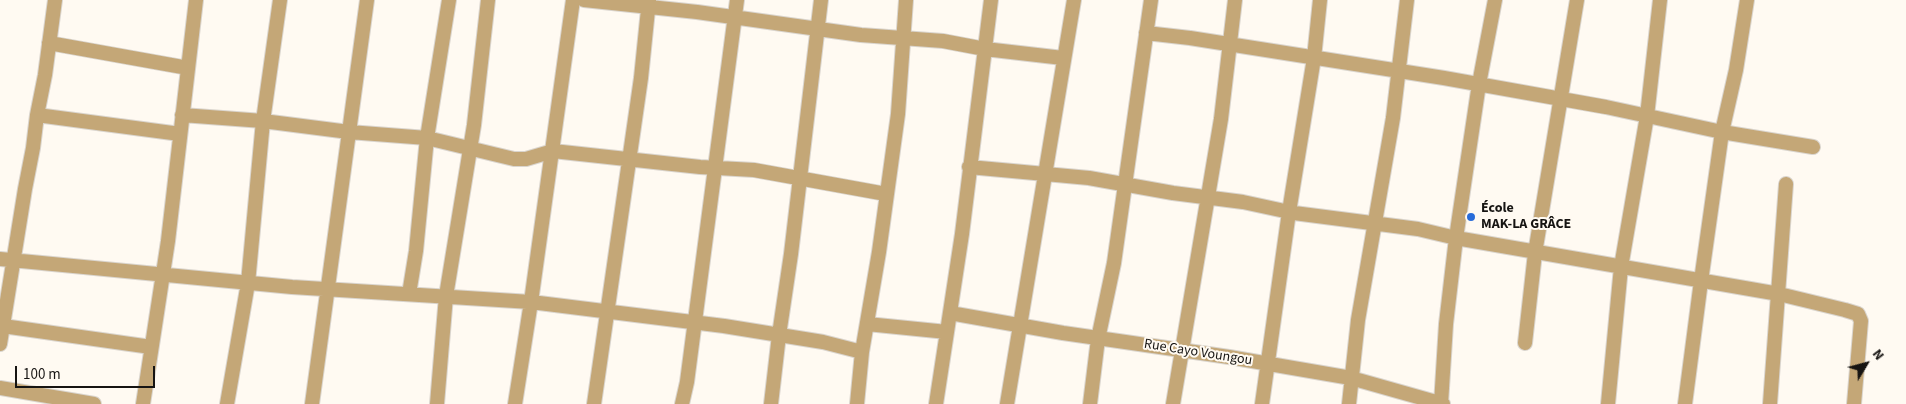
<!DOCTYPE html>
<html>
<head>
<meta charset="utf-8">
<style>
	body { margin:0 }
	#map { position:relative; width:1906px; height:404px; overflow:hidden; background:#fffaf2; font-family:"Source Sans 3",sans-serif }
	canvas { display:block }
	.north { position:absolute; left:1841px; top:339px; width:50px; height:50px; -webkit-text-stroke:4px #fffaf2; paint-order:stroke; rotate:53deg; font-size:14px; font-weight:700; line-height:20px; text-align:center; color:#161412 }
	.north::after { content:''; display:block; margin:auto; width:18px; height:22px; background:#161412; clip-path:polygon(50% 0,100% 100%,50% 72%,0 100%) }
	.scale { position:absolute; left:15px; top:366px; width:140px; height:22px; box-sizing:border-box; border:2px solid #161412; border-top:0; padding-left:6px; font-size:15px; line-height:18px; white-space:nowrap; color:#161412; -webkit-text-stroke:4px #fffaf2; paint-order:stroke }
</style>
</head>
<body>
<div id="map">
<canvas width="1906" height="404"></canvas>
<div class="north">N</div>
<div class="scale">100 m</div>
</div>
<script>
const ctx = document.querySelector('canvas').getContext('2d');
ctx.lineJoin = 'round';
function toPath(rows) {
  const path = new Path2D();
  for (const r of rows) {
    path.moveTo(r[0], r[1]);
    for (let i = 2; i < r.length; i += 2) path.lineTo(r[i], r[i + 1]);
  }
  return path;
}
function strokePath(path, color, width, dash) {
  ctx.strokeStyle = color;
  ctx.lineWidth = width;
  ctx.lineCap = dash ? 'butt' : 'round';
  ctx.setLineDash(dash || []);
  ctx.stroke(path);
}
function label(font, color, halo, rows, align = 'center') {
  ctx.font = font + ' "Source Sans 3",sans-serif';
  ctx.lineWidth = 4;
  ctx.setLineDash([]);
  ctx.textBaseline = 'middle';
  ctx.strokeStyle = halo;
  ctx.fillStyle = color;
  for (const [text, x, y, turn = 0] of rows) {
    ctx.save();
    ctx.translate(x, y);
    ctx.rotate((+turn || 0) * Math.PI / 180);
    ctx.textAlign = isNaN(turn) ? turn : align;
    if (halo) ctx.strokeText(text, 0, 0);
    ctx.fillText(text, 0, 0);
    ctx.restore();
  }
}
const minor = toPath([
	[584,0,697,12,861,35,943,41,985,49,1063,58],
	[1146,33,1190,38,1444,78,1606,107,1722,132,1813,147],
	[49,43,188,68],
	[37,115,180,134],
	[182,115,263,121,349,132,427,138,514,159,526,159,553,151,700,167,754,170,886,194],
	[969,167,1089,178,1173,193,1243,202,1294,213,1418,229,1456,238,1779,294,1845,310,1858,314,1861,321,1854,404],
	[0,259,292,287,531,302,724,326,823,342,862,352],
	[409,294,416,251,427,138,449,0],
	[950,313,1063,333,1229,357,1351,378,1443,404],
	[867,324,947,332],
	[3,326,151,347],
	[1525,343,1535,253,1577,0],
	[0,344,25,189,33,148,37,115,45,75,55,0],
	[0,388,94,404],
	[143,404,168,241,196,0],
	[227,404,248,283,263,121,280,0],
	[312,404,367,0],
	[437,404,446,296,474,125,488,0],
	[515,404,531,302,573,0],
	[594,404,641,78,649,0],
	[682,404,687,382,737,0],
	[771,404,779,335,791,254,821,0],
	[857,404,862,352,879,252,898,114,906,0],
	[936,404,962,234,991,0],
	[1007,404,1074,0],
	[1090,404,1098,339,1114,263,1151,0],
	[1173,404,1221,119,1235,0],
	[1262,404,1289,212,1314,58,1320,0],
	[1349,404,1358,320,1393,118,1407,0],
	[1441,404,1446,324,1456,238,1479,84,1495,0],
	[1608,404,1621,267,1647,116,1660,0],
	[1685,404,1701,281,1722,132,1736,70,1747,0],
	[1770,404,1786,184]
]);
strokePath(minor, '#dad5ce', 16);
strokePath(minor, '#c4a777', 14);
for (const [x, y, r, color] of [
	[1471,217,5,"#286cd9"]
]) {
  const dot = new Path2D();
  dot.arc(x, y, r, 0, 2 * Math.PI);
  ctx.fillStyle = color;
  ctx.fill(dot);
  strokePath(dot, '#fffaf2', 2);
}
label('bold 14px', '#161412', '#fffaf2', [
	["École",1481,209],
	["MAK-LA GRÂCE",1481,225]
], 'left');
label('14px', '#161412', '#fffaf2', [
	["Rue Cayo Voungou",1198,353,9]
]);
</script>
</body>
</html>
